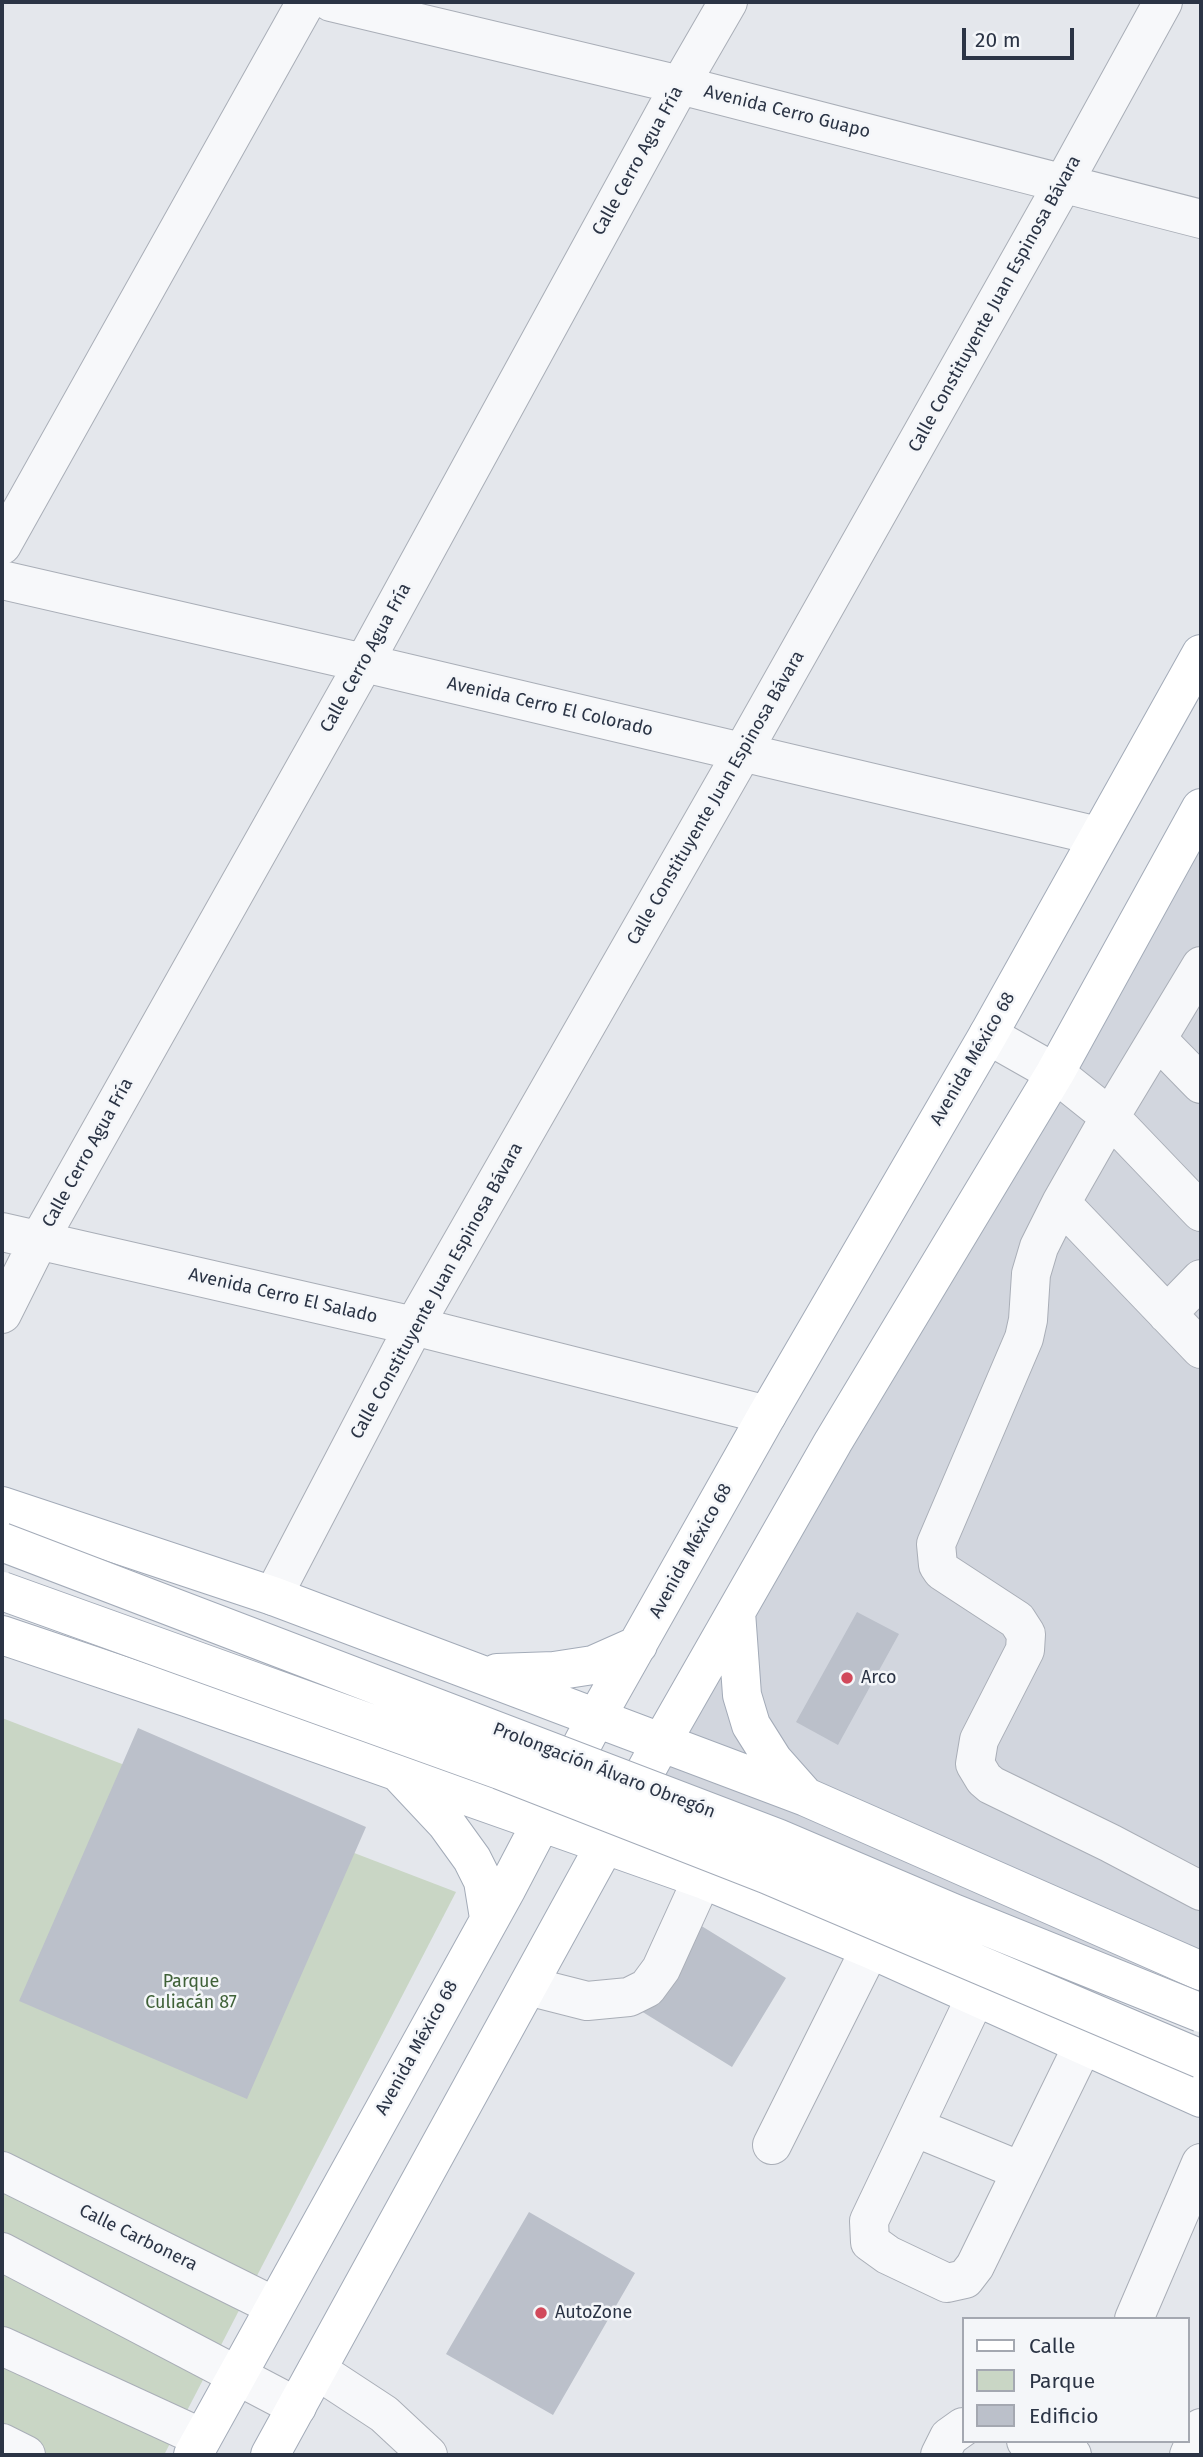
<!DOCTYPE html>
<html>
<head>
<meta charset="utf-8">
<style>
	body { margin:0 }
	#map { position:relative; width:1203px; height:2457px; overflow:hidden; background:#e4e7ec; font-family:"Fira Sans",sans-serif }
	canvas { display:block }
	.frame { position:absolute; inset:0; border:4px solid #2b3445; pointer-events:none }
	.legend { position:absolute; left:962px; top:2317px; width:228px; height:126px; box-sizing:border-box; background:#f4f6f9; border:2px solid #a4a8b1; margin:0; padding:9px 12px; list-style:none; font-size:21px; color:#2b3445 }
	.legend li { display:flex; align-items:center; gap:14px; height:35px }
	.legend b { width:35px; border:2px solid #a4a8b1 }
	.scale { position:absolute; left:962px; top:28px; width:112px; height:32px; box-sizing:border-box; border:4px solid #2b3445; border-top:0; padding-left:9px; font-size:21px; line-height:24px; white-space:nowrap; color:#2b3445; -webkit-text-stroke:5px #f4f6f9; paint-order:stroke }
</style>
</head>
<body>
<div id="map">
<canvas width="1203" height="2457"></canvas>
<div class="frame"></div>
<ul class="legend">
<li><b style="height:9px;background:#fff"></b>Calle</li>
<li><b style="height:19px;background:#c9d6c5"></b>Parque</li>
<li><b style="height:19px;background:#bbc0ca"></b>Edificio</li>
</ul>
<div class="scale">20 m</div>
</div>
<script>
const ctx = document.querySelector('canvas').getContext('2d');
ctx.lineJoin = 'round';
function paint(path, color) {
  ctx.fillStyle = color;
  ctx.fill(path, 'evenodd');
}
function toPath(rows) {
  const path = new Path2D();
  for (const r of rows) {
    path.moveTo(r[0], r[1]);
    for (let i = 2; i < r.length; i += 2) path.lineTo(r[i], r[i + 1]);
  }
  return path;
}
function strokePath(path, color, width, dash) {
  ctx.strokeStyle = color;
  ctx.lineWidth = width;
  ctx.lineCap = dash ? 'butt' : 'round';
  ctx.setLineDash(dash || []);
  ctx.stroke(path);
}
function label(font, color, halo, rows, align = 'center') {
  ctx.font = font + ' "Fira Sans",sans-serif';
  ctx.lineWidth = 5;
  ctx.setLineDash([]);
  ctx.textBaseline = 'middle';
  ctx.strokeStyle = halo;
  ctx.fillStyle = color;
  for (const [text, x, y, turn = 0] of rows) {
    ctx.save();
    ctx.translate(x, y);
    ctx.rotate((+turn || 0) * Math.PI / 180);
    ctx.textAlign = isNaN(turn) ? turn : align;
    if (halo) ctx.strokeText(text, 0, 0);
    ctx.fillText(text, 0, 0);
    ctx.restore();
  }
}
paint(toPath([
	[1201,798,1201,2012,637,1783]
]), '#d2d6de');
paint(toPath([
	[2,1718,456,1892,164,2455,2,2455]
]), '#c9d6c5');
paint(toPath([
	[857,1612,899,1634,838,1745,796,1722],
	[138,1728,366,1827,247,2099,19,2001],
	[695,1922,786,1978,732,2067,641,2011],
	[529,2212,635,2273,553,2415,446,2354]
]), '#bbc0ca');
const minor = toPath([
	[331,2,680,85,1201,219],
	[2,545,306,2],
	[2,580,364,663,1098,836],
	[1201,966,1110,1117,1201,1212],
	[988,1035,1055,1073,1110,1117,1061,1203,1039,1247,1031,1274,1028,1320,1024,1338,936,1544,938,1565,942,1571,1017,1620,1026,1634,1025,1650,979,1740,975,1764,984,1779,991,1785,1110,1843,1201,1891],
	[1157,1039,1201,1084],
	[1061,1203,1201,1349],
	[2,1232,414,1326,767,1415],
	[2,1314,38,1242,364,663,680,85,728,2],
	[1167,1314,1201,1279],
	[273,1596,414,1326,742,753,1064,182,1163,2],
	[528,1986,587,2001,629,1997,647,1988,661,1969,702,1879],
	[976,1996,869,2221,870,2242,888,2255,947,2283,965,2279,975,2266,1083,2045],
	[914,2127,1021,2171],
	[772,2145,870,1949],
	[2,2171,274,2306],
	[2,2252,297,2407],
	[1134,2319,1201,2163],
	[2,2346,202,2438],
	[317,2370,384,2414,428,2455],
	[1026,2441,1072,2455],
	[2,2443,26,2455],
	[940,2455,949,2437,963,2427],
	[1189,2455,1201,2428]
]);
const major = toPath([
	[2,1506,273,1596,806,1797,1201,1971],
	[736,1612,742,1695,751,1725,773,1760,804,1795],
	[2,1635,186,1697,702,1879,870,1949,1201,2098],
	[497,1673,554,1671,593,1665,638,1645],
	[401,1775,446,1823,472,1859,483,1881,489,1918],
	[193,2455,507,1888,596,1718,767,1415,988,1035,1201,654],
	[270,2455,661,1743,833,1442,1055,1073,1201,808]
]);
strokePath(minor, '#a9aeb7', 40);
strokePath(major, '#a3abb8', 40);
strokePath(minor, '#f7f8fa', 38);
strokePath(major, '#fff', 38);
const majorBridge = toPath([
	[2,1542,777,1838,953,1913,1201,2013],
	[2,1591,500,1770,766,1874,1201,2059]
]);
strokePath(majorBridge, '#a3abb8', 40, []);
strokePath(majorBridge, '#fff', 38);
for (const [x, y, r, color] of [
	[847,1678,7,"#d1495b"],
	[541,2313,7,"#d1495b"]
]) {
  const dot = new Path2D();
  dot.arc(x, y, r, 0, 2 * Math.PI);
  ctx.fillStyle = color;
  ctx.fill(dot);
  strokePath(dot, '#f4f6f9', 2.5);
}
label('18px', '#2b3445', '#f4f6f9', [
	["Avenida Cerro Guapo",787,112,14],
	["Calle Cerro Agua Fría",638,161,-61],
	["Calle Constituyente Juan Espinosa Bávara",995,304,-61],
	["Calle Cerro Agua Fría",366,658,-61],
	["Avenida Cerro El Colorado",550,707,13],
	["Calle Constituyente Juan Espinosa Bávara",716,798,-60],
	["Avenida México 68",973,1059,-60],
	["Calle Cerro Agua Fría",88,1153,-61],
	["Calle Constituyente Juan Espinosa Bávara",437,1291,-61],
	["Avenida Cerro El Salado",283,1296,13],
	["Avenida México 68",691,1551,-61],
	["Prolongación Álvaro Obregón",604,1771,21],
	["Avenida México 68",417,2048,-61],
	["Calle Carbonera",138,2238,26]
]);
label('18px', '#2b3445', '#f4f6f9', [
	["Arco",861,1678],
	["AutoZone",555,2313]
], 'left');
label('18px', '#3f6138', '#f4f6f9', [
	["Parque",191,1982],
	["Culiacán 87",191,2003]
]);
</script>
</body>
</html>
